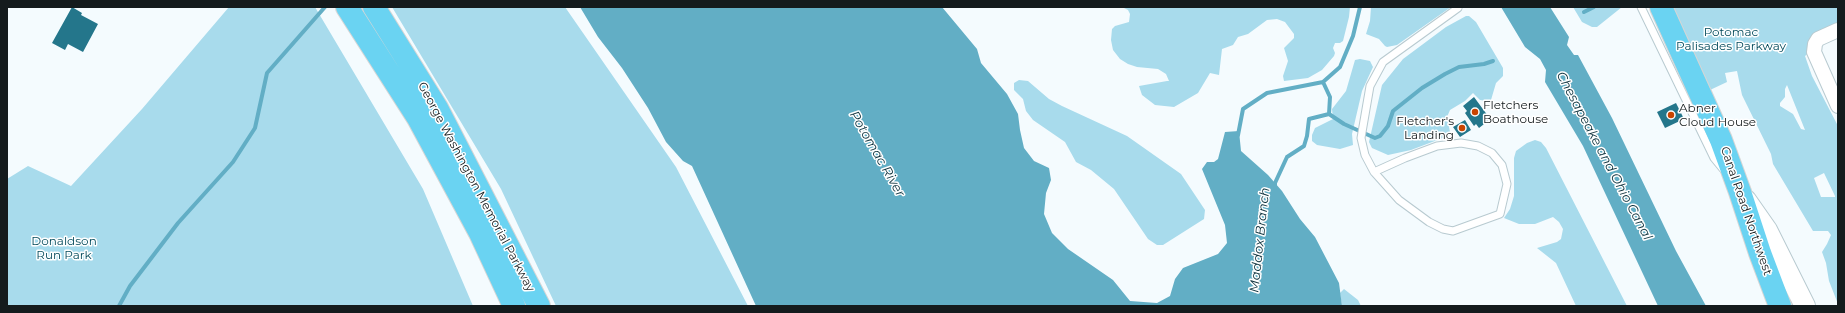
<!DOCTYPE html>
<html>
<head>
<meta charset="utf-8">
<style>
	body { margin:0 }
	#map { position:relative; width:1845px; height:313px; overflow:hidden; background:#f4fbfe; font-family:Montserrat,sans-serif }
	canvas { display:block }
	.frame { position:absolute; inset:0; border:8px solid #141b1d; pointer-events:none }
</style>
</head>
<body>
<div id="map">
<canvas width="1845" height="313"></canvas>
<div class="frame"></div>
</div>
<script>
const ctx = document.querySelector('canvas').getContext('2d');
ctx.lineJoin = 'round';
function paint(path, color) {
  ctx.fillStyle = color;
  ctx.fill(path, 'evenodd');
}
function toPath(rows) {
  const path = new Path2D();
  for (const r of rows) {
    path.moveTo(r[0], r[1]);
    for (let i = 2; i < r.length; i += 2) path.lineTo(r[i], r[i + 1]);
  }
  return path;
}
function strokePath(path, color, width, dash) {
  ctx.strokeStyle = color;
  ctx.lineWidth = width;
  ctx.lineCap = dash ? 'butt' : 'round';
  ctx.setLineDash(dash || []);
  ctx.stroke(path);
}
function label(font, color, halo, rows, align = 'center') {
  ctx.font = font + ' Montserrat,sans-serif';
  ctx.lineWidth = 3;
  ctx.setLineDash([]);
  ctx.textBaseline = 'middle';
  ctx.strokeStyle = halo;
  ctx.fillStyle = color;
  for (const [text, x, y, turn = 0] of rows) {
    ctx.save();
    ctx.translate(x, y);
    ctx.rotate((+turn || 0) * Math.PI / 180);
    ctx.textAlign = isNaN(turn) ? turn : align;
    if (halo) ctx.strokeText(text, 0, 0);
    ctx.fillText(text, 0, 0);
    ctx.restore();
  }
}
paint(toPath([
	[229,7,315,7,423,189,473,306,7,306,7,179,28,166,71,186,142,109],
	[392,7,565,7,676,167,748,306,556,306,501,189],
	[1122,7,1350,7,1349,17,1343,41,1340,43,1335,43,1333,48,1335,53,1334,56,1322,70,1308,78,1284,81,1283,76,1288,61,1284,48,1294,38,1294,34,1285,22,1277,19,1267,20,1248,34,1238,37,1233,45,1222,49,1219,75,1210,73,1198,93,1174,107,1155,105,1142,95,1139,86,1167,81,1169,81,1166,74,1158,69,1137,67,1128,64,1120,59,1113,50,1111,40,1112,29,1115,26,1129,22,1130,14,1128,10],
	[1371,7,1451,7,1397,45,1387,47,1385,46,1379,39,1366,34,1370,21],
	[1573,7,1622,7,1597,27,1592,27,1582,22],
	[1670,7,1838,7,1838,31,1830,35,1805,56,1812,76,1838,126,1838,304,1829,281,1826,263,1822,252,1827,244,1831,235,1828,231,1813,231,1773,164,1771,154,1742,95,1737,71,1725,73,1727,82,1710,90],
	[1787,85,1805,130,1801,129,1793,114,1780,106,1780,103,1785,97,1785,89],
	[1824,173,1835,196,1835,197,1821,197,1814,178],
	[1466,16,1469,16,1476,22,1503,68,1503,76,1496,83,1491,100,1487,101,1480,100,1473,93,1465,101,1450,110,1447,117,1450,132,1448,136,1411,150,1388,155,1372,148,1369,142,1382,85,1403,59,1446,27],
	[1360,59,1370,61,1373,67,1362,91,1352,134,1353,145,1340,149,1317,145,1312,141,1312,135,1315,128,1333,119,1332,109,1346,91,1355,60],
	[1019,80,1028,81,1049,99,1062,106,1127,136,1181,174,1205,210,1204,219,1163,245,1157,245,1148,239,1114,189,1091,170,1076,162,1065,142,1033,120,1026,111,1023,99,1014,90,1014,83],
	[1535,140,1541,142,1546,148,1627,306,1576,306,1556,263,1537,248,1557,242,1561,239,1563,229,1559,222,1553,217,1535,224,1519,224,1504,218,1510,209,1514,196,1514,158,1516,151,1527,143],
	[1344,289,1358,300,1361,306,1342,306,1340,293]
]), '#a8dbec');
paint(toPath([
	[580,7,942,7,977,49,981,63,1007,94,1018,114,1020,130,1024,148,1034,161,1049,168,1051,180,1046,193,1044,214,1052,233,1068,249,1113,280,1130,301,1157,303,1170,296,1175,279,1183,268,1218,254,1227,243,1225,225,1202,169,1207,162,1214,162,1218,159,1225,132,1239,131,1241,151,1268,175,1282,191,1300,219,1315,237,1339,283,1342,306,756,306,692,166,683,161,666,142,648,108,622,68,598,37],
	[1501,7,1550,7,1569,37,1567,45,1574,55,1578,55,1612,118,1676,251,1706,306,1658,306,1583,146,1545,82,1546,70,1540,59,1525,47]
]), '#62aec5');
strokePath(toPath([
	[1584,12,1594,7],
	[1323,82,1330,97,1329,114],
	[1238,135,1243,109,1267,93,1323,82,1340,67,1353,36,1360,7],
	[1275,188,1275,183,1287,157,1304,146,1307,136,1309,119,1329,114,1344,124,1375,138,1380,136,1388,126,1393,111,1422,88,1445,74,1459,67,1484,64,1493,61],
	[119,306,130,286,178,223,233,162,255,128,267,73,325,7]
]), '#62aec5', 4);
paint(toPath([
	[72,7,82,13,81,15,98,24,83,52,68,44,65,50,52,43],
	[1474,97,1488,116,1485,118,1488,121,1479,128,1476,124,1474,126,1465,113,1467,111,1463,106],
	[1676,103,1684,119,1665,128,1657,112],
	[1465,120,1471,130,1460,137,1453,127]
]), '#24768b');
const lane = toPath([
	[1641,7,1714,158,1723,169],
	[1374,172,1405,158,1437,146,1461,143,1478,146,1492,153,1502,165,1507,184,1500,214,1453,231,1443,229,1429,222,1399,200,1374,172,1365,155,1361,138,1370,86,1383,62,1458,8]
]);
const street = toPath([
	[1838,30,1818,39,1815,44,1814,52,1838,106]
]);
const secondary = toPath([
	[1746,200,1767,230,1805,306]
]);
const highway = toPath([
	[347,7,418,118,480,233,514,306],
	[374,7,437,108,539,306],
	[1661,7,1721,140,1740,192,1760,253,1780,306]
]);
strokePath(lane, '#b8cad0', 9);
strokePath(street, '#b8cad0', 16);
strokePath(secondary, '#b8cad0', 22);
strokePath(highway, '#d5d6d6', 24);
strokePath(lane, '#fff', 7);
strokePath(street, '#fff', 14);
strokePath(secondary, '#fff', 20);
strokePath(highway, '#6ad3f2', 22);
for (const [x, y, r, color] of [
	[1475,112,4,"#c94400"],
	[1671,115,4,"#c94400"],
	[1462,128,4,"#c94400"]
]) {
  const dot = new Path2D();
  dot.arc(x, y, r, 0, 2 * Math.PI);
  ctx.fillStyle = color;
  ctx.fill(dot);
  strokePath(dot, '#fff', 1.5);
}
label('12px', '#034a5b', '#fff', [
	["Potomac",1731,32],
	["Palisades Parkway",1731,46],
	["Donaldson",64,241],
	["Run Park",64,255]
]);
label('12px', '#141b1d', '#fff', [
	["Fletchers",1483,105],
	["Boathouse",1483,119],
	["Abner",1679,108],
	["Cloud House",1679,122],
	["Fletcher's",1454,121,"right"],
	["Landing",1454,135,"right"]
], 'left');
label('12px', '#141b1d', '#fff', [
	["George Washington Memorial Parkway",476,187,62],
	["Canal Road Northwest",1746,211,71]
]);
label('italic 13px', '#0d323d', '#fff', [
	["Potomac River",877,154,60],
	["Chesapeake and Ohio Canal",1604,156,62],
	["Maddox Branch",1260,240,-84]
]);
</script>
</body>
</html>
